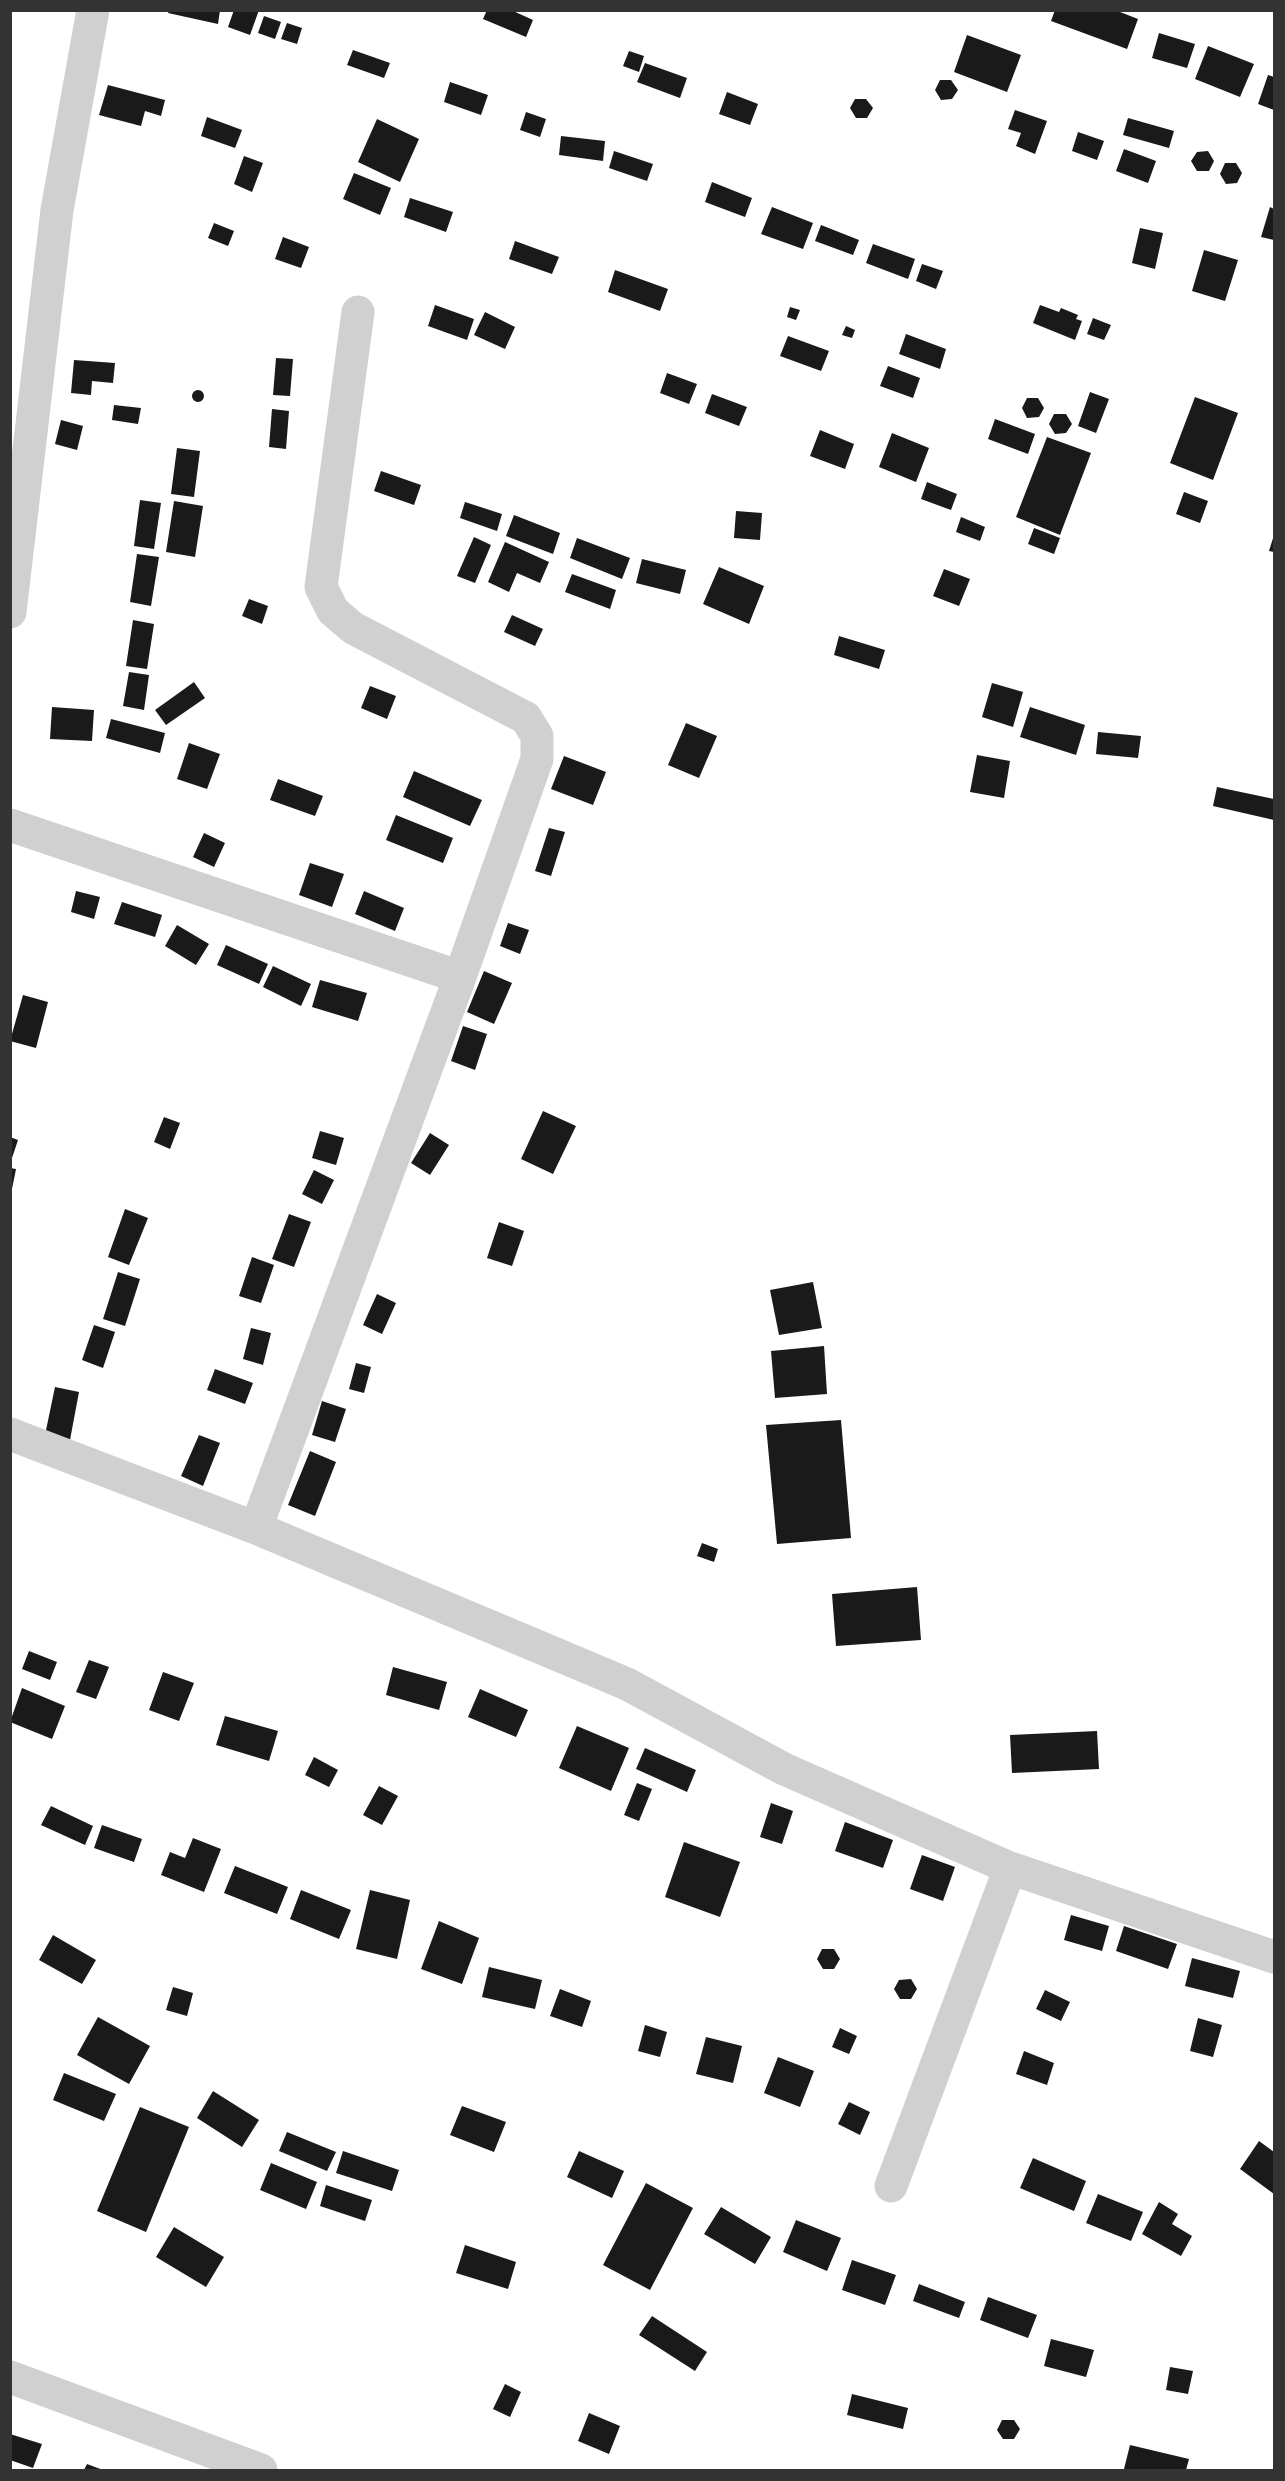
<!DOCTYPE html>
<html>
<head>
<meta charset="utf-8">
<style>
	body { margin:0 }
	#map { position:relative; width:1285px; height:2481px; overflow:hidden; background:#fff; font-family:Raleway,sans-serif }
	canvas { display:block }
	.frame { position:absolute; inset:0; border:12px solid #333; pointer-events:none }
</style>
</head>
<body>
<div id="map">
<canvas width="1285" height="2481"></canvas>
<div class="frame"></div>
</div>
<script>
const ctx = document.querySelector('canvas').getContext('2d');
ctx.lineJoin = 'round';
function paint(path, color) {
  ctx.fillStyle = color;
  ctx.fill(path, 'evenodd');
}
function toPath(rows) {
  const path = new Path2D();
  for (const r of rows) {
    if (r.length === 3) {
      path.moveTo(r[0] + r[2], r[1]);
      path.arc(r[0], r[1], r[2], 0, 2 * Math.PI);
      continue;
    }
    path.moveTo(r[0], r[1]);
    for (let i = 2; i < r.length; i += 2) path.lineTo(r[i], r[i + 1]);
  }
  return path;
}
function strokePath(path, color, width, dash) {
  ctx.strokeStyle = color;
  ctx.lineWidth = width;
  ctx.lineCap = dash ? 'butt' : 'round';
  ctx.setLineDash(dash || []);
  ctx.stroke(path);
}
paint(toPath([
	[169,10,220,10,218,24,168,13],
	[234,10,259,10,250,35,228,27],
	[487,10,511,10,533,20,526,37,483,19],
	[1055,10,1115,10,1138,19,1127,49,1051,21],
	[264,16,281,22,275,39,258,33],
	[287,23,302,28,297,44,281,39],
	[1159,33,1195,44,1187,68,1152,58],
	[967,35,1021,55,1007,92,954,72],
	[1208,46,1254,64,1240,97,1195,79],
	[353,50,390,63,384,78,347,65],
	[629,51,644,56,639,72,623,66],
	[645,63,687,78,680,98,637,82],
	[1268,75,1274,77,1274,110,1258,104],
	[940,80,951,80,958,90,952,99,941,100,935,90],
	[450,82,488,95,481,115,444,102],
	[108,85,165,100,161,116,145,111,141,126,99,115],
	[727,92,758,104,750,125,719,114],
	[855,99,866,99,873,108,867,118,856,118,850,108],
	[1015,110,1047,121,1035,154,1016,146,1021,133,1008,129],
	[526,112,546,119,540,137,520,130],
	[207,117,242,130,235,148,201,136],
	[1128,118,1174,131,1169,148,1123,135],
	[377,119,419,139,400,182,358,162],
	[1078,132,1104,141,1097,160,1072,151],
	[561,136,605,141,603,161,559,155],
	[1124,149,1156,161,1148,183,1116,171],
	[614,151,653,164,647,181,609,168],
	[1208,151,1214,161,1209,171,1197,171,1191,161,1197,152],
	[244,156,263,163,252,192,234,184],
	[1225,163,1236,163,1242,173,1237,183,1226,184,1220,174],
	[354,173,391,188,380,215,343,199],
	[712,182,752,198,745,217,705,202],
	[410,198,453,212,446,232,404,217],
	[772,207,813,223,803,249,761,234],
	[1270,207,1274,209,1274,240,1261,237],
	[214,223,234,231,228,246,208,238],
	[821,225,859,240,853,255,815,241],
	[1140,228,1163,233,1155,269,1132,263],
	[283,237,309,247,301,268,275,259],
	[515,241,559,257,552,274,509,259],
	[873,244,915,259,908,279,866,263],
	[1204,250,1238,260,1225,301,1192,291],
	[922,264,943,271,936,289,916,281],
	[615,270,668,289,660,311,608,292],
	[435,305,474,319,467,340,428,326],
	[1040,305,1059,312,1061,308,1078,315,1076,319,1082,321,1075,340,1033,323],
	[790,307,800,310,796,320,787,317],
	[485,312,515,327,505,349,474,335],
	[1093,318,1111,325,1104,340,1087,334],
	[846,326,855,330,852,338,842,335],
	[906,334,946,349,940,369,899,354],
	[788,336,829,351,821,371,780,356],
	[276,358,293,359,290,396,273,395],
	[74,360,115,363,113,383,92,381,91,395,71,393],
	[888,366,920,378,913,398,880,386],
	[667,373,697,384,689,404,660,393],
	[198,396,6],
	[1090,392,1109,399,1096,433,1078,426],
	[712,394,747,407,739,426,705,413],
	[1195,397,1238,413,1213,480,1170,463],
	[1027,398,1038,398,1044,408,1039,417,1027,418,1022,408],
	[114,405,141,408,138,424,112,420],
	[272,409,289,411,286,449,269,447],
	[1054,414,1066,414,1072,424,1066,433,1055,434,1049,424],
	[995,419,1035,434,1028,454,988,439],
	[61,420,83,426,77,450,55,444],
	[820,430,854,444,845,469,810,456],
	[892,433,929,448,916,482,879,467],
	[1047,437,1091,453,1060,535,1016,517],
	[177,448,200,451,194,497,171,494],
	[381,471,421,485,414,505,374,491],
	[927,482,957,494,951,510,921,499],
	[1184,492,1208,501,1200,523,1176,514],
	[140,500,161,503,154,549,134,546],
	[174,501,203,506,195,557,166,552],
	[465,502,502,514,497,531,460,518],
	[736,511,762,513,760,540,734,538],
	[514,515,560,533,553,554,506,536],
	[961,517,985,527,980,541,956,532],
	[1034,528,1060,538,1054,554,1028,544],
	[1274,535,1274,552,1269,551],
	[474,537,491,545,475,583,457,576],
	[577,538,630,558,622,579,570,558],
	[505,542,549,562,540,583,517,573,509,592,488,582],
	[137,554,159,557,151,606,130,602],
	[642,559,686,570,680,594,636,583],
	[719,567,764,586,749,624,703,604],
	[944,569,970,579,959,606,933,596],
	[572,574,616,590,610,609,565,592],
	[249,599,268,606,262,624,242,616],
	[512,615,543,629,535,646,504,632],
	[133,620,154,624,147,669,126,666],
	[839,636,885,650,879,669,834,655],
	[129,672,149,675,144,710,123,706],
	[194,682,205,698,166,725,155,710],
	[992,683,1023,692,1013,727,982,717],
	[370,686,396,696,387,719,361,708],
	[52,707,94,710,92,741,50,739],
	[1030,707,1085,725,1076,755,1020,737],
	[111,719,165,733,160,753,106,738],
	[686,723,717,736,699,778,668,765],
	[1098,732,1141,736,1138,758,1096,754],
	[189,743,220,754,207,789,177,779],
	[977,755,1010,761,1004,798,970,792],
	[564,756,606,772,593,805,551,789],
	[414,771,482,800,470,826,403,797],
	[278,779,323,796,315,816,270,800],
	[1217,787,1274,799,1274,820,1213,806],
	[396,815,453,838,443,863,386,840],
	[549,828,565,832,551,876,535,871],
	[204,833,225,843,214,867,193,857],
	[310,863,344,874,332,907,299,895],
	[76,891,100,897,94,919,71,912],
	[364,891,404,908,395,931,355,914],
	[122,902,162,915,155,937,114,924],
	[508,923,529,930,520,954,500,946],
	[177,925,209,944,196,965,165,946],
	[226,945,268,964,259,984,217,965],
	[273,966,311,984,301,1006,263,987],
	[484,971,512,983,494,1024,467,1012],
	[320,980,367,993,358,1021,312,1007],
	[23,995,48,1002,36,1048,10,1041],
	[463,1026,487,1034,475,1070,451,1061],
	[543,1111,576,1126,553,1174,521,1159],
	[164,1117,180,1123,170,1149,154,1142],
	[320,1131,344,1138,336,1165,312,1158],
	[430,1133,449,1145,430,1175,411,1163],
	[10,1137,18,1140,11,1161,10,1160],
	[10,1168,16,1169,12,1189,10,1189],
	[314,1170,334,1180,322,1204,302,1194],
	[125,1209,148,1218,129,1265,108,1257],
	[289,1214,311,1222,294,1267,272,1259],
	[499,1222,524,1231,512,1266,487,1258],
	[252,1257,274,1265,261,1303,239,1296],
	[118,1272,140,1279,125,1326,103,1319],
	[813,1282,822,1328,779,1335,770,1290],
	[377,1294,396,1303,382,1334,363,1325],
	[94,1325,115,1332,103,1368,82,1360],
	[251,1328,271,1333,263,1365,243,1359],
	[824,1346,827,1394,775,1398,771,1351],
	[356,1363,371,1367,364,1393,349,1389],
	[215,1369,253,1383,245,1404,207,1390],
	[55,1387,79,1392,70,1440,45,1435],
	[322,1401,346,1409,335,1442,312,1435],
	[841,1420,851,1538,777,1544,766,1425],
	[199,1435,220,1443,203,1486,181,1476],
	[310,1451,336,1462,315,1516,288,1505],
	[702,1543,718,1549,714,1562,697,1556],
	[917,1587,921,1640,836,1646,832,1594],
	[29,1651,57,1662,50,1680,22,1669],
	[89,1660,109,1667,96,1699,76,1692],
	[393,1667,447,1682,439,1710,386,1695],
	[163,1672,194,1683,179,1721,149,1710],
	[22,1688,65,1706,52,1739,10,1722],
	[480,1689,528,1710,516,1737,468,1717],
	[225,1716,278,1731,269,1761,216,1745],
	[577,1726,629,1748,611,1791,559,1768],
	[1097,1731,1099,1769,1012,1773,1010,1735],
	[645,1748,696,1770,687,1792,636,1769],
	[314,1757,338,1770,329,1787,305,1775],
	[637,1783,652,1789,639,1821,624,1815],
	[379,1786,398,1796,382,1825,363,1815],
	[771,1803,793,1811,782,1844,760,1837],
	[51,1806,93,1826,85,1845,41,1825],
	[845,1822,893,1840,883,1868,835,1851],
	[102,1825,142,1839,134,1862,94,1848],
	[193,1838,221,1849,204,1892,161,1875,170,1852,185,1858],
	[684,1842,740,1862,720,1917,665,1897],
	[922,1855,955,1867,943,1901,910,1889],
	[235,1866,288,1887,277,1914,224,1893],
	[301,1890,351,1910,339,1939,290,1919],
	[370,1890,410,1900,397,1959,356,1949],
	[1071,1915,1109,1926,1102,1951,1064,1940],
	[439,1921,479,1938,462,1984,421,1969],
	[1124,1926,1177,1944,1168,1969,1116,1951],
	[53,1935,96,1960,82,1984,39,1960],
	[822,1949,834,1949,840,1959,834,1969,823,1969,817,1959],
	[1192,1958,1240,1971,1233,1998,1185,1986],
	[489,1967,542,1980,535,2009,482,1997],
	[911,1979,917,1989,911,1999,900,1999,894,1989,899,1980],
	[173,1987,193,1993,187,2016,166,2010],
	[560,1989,591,2001,582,2027,550,2016],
	[1045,1990,1070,2002,1061,2021,1036,2009],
	[98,2017,150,2046,129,2084,77,2055],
	[1198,2018,1222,2025,1213,2057,1190,2051],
	[645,2025,667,2032,660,2057,638,2051],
	[840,2028,857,2036,849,2054,832,2047],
	[706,2037,742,2046,733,2083,696,2074],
	[1024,2051,1054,2063,1047,2085,1016,2074],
	[778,2057,814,2071,800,2107,764,2093],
	[64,2073,116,2094,104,2121,53,2100],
	[213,2091,259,2120,242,2147,197,2118],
	[849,2102,870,2112,860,2135,838,2124],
	[462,2106,506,2122,494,2152,450,2135],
	[140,2107,189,2127,146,2232,97,2211],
	[287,2132,336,2152,327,2171,279,2151],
	[1259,2141,1274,2152,1274,2194,1240,2169],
	[343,2151,399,2170,392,2191,336,2173],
	[579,2151,624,2171,612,2198,567,2177],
	[1033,2158,1086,2181,1074,2211,1020,2188],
	[271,2163,317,2182,306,2209,260,2190],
	[646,2183,693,2208,650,2290,603,2265],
	[326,2185,372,2200,365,2221,320,2206],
	[1098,2194,1143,2212,1131,2241,1086,2223],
	[1159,2202,1178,2214,1172,2224,1192,2236,1181,2256,1142,2234],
	[721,2207,771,2237,755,2264,704,2234],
	[796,2220,841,2238,827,2271,783,2252],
	[174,2227,224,2257,206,2287,156,2257],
	[465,2245,516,2262,508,2289,456,2273],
	[852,2260,896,2275,885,2305,842,2290],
	[919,2284,965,2302,959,2318,913,2301],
	[988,2297,1037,2315,1028,2338,980,2320],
	[652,2316,707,2352,695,2371,639,2335],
	[1051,2339,1094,2350,1086,2377,1044,2366],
	[1170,2367,1193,2371,1188,2394,1166,2390],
	[505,2384,521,2392,510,2417,493,2409],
	[852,2394,908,2408,903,2429,847,2415],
	[589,2413,620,2426,609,2454,578,2441],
	[1002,2420,1014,2420,1020,2429,1014,2439,1003,2439,997,2430],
	[10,2434,42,2444,33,2468,10,2460],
	[1130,2445,1189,2459,1186,2470,1124,2469],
	[87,2464,103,2470,84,2470]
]), '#1a1a1a');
strokePath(toPath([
	[10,612,57,210,93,10],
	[10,825,460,977],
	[10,1434,256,1528,627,1684,784,1769,1010,1868],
	[256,1528,460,977,537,759,537,736,526,718,353,628,333,611,321,587,358,312],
	[891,2186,1010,1868,1274,1957],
	[10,2377,261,2470]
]), '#d0d0d0', 33);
</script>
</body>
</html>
